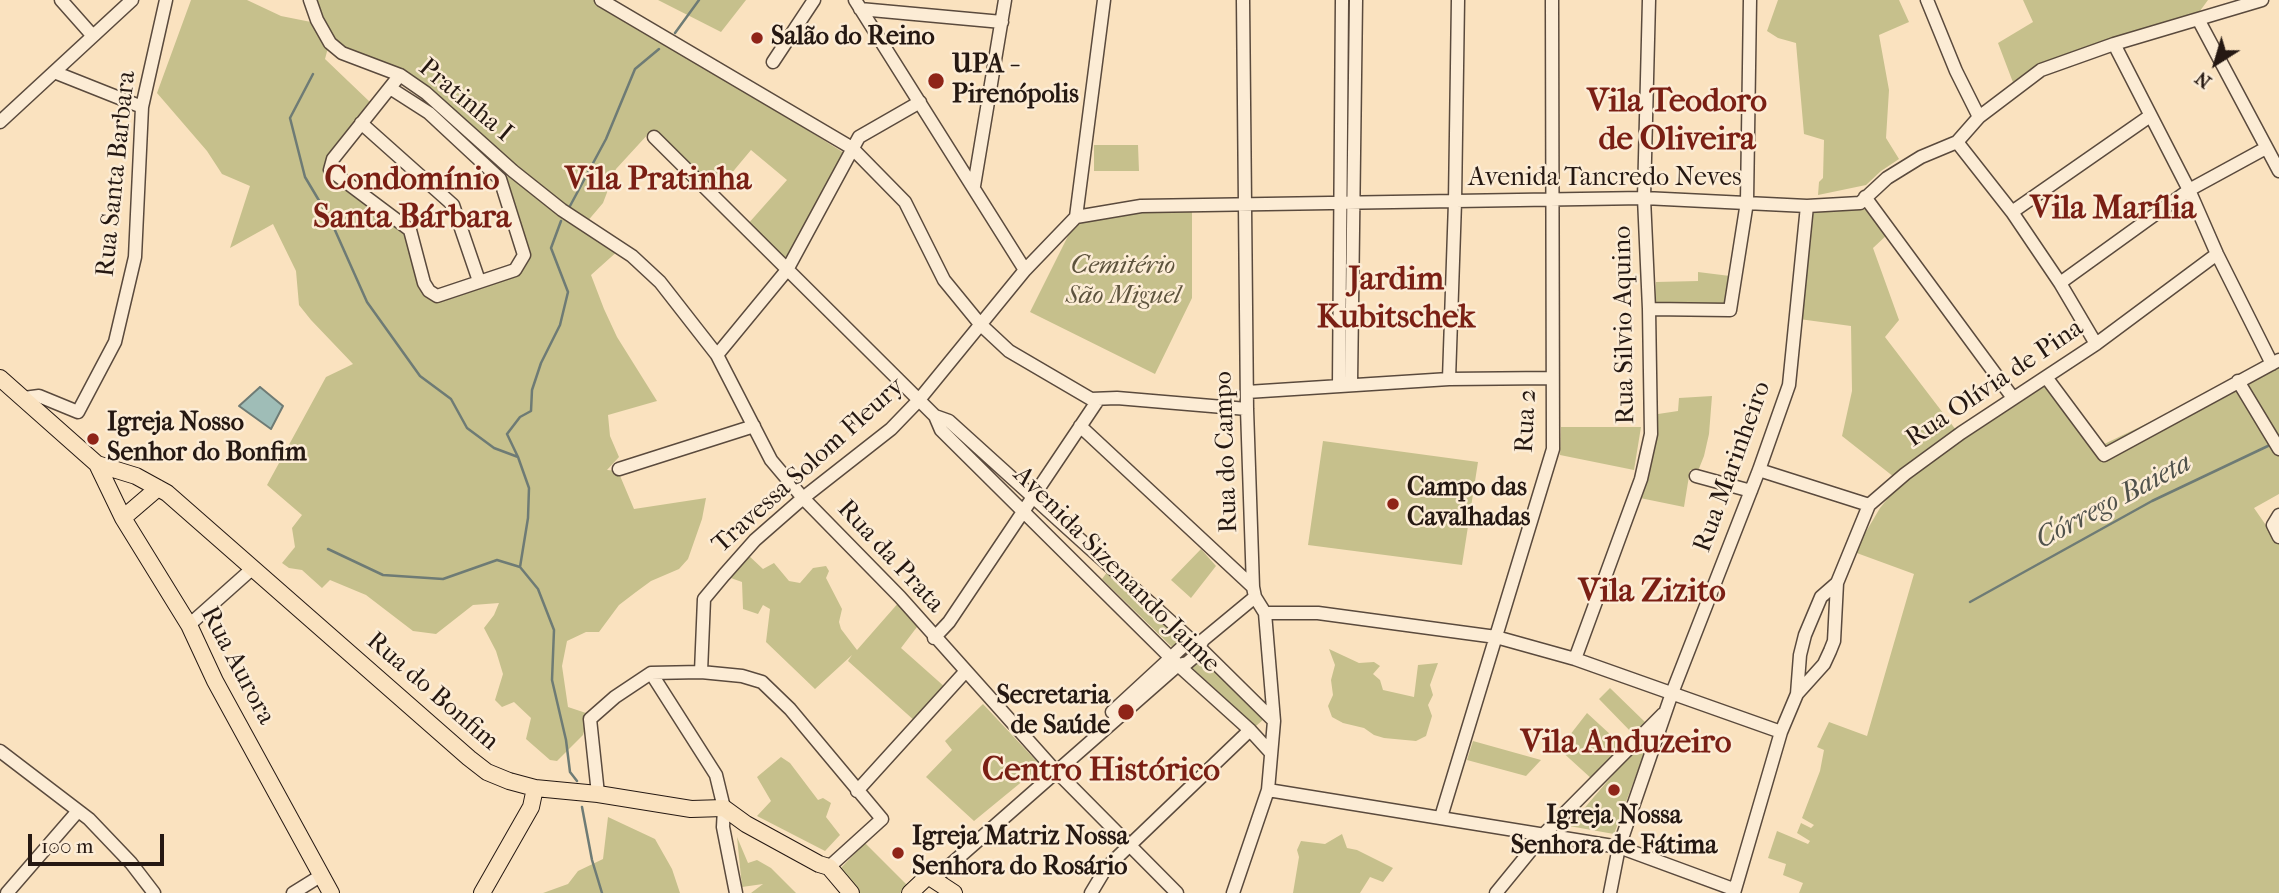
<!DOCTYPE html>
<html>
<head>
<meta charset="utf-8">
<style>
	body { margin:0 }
	#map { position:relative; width:2279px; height:893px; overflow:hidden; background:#fae2bf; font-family:"IM FELL French Canon",serif }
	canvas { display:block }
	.north { position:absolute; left:2181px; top:28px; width:70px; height:70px; -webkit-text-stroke:5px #fcecd5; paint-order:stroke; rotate:217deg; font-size:19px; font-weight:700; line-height:28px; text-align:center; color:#251812 }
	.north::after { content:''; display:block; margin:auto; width:24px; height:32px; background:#251812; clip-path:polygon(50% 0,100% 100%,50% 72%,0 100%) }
	.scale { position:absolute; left:28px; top:834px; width:136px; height:32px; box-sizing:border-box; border:4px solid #251812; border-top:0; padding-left:9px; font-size:21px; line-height:24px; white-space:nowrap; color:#251812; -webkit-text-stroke:5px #fcecd5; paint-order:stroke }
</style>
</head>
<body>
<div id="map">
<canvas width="2279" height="893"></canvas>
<div class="north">N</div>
<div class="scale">100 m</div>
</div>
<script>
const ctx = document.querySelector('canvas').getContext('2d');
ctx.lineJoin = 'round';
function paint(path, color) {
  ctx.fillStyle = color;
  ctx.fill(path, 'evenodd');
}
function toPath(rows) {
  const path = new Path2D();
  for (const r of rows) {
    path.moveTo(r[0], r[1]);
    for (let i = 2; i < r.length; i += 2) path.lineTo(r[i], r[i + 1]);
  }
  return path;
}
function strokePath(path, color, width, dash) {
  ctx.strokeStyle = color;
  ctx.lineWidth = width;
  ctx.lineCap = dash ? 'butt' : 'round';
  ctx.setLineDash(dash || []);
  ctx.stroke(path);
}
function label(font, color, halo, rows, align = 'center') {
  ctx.font = font + ' "IM FELL French Canon",serif';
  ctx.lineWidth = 5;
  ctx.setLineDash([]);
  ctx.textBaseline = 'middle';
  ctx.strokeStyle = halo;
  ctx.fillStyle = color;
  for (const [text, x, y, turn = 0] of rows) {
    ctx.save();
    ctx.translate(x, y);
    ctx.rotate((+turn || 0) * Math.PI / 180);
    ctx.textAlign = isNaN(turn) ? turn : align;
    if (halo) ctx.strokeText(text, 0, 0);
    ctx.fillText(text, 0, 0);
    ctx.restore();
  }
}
paint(toPath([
	[191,0,247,0,281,16,316,23,312,0,597,0,706,66,844,153,785,265,747,225,787,180,751,150,715,193,650,132,616,169,603,203,586,223,620,249,591,275,604,309,617,337,657,401,608,415,610,436,619,457,607,470,618,471,634,509,706,498,702,519,688,559,679,569,651,581,636,592,619,605,599,632,586,632,567,641,562,666,568,707,589,714,583,735,557,761,550,760,526,739,531,718,514,702,502,707,495,700,503,674,496,651,484,628,494,615,499,603,473,605,436,634,413,631,366,595,330,580,322,588,302,570,289,568,282,563,295,547,292,528,302,515,267,485,326,377,353,364,311,320,299,305,296,271,273,224,230,248,250,186,222,174,207,151,157,93],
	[329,44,426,93,514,170,505,179,525,255,516,272,435,297,407,230,325,168,371,103,325,59],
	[658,0,746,0,721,32],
	[1778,0,1899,0,1909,22,1879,35,1889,90,1886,138,1899,159,1881,171,1866,185,1818,195,1819,182,1823,178,1824,140,1804,134,1796,43,1778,38,1767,31],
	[2023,0,2208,0,2197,15,2014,85,1998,43,2033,22],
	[1094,145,1138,145,1139,171,1094,171],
	[1867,204,1888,234,1873,248,1899,320,1885,337,1956,430,1894,477,1842,436,1852,391,1851,326,1799,319,1810,210],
	[1141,209,1192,209,1192,298,1155,374,1030,312,1076,220],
	[1698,272,1730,276,1727,307,1655,304,1656,282,1698,281],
	[2279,360,2279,494,2254,508,2279,544,2279,893,1799,893,1803,883,1783,875,1786,864,1768,858,1777,831,1808,844,1810,841,1797,833,1801,823,1811,828,1814,825,1802,818,1820,771,1824,750,1817,747,1829,722,1867,736,1914,574,1854,552,1880,508,1906,476,2048,379,2096,448],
	[1712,396,1709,434,1704,456,1698,471,1690,470,1684,507,1640,498,1655,446,1658,414,1678,411,1679,398],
	[1561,427,1641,427,1634,470,1560,455],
	[1323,441,1478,462,1462,565,1308,545],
	[1201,549,1216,566,1191,598,1171,580],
	[747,554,763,569,774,563,789,581,800,583,813,568,826,566,829,571,826,578,842,609,839,622,841,629,857,650,900,601,920,623,901,648,946,688,916,722,848,661,852,655,815,689,766,642,770,609,763,605,758,614,743,609,742,582,728,577],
	[1108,571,1183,640,1174,649,1102,579],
	[1329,649,1359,663,1374,662,1380,666,1373,674,1380,680,1383,690,1414,697,1418,665,1438,663,1430,685,1433,695,1428,705,1432,716,1426,736,1416,741,1384,738,1374,735,1364,728,1343,723,1332,717,1328,706,1333,695,1331,680,1335,665],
	[1201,655,1265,718,1256,726,1191,667],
	[1610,688,1646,723,1634,735,1599,699],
	[983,704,1041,766,974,821,926,777,952,750,945,741],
	[1587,713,1624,747,1593,780,1559,749],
	[1654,727,1614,834,1569,826],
	[1473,741,1541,760,1526,776,1467,760],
	[781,757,790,763,818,800,823,798,831,803,826,817,840,835,825,851,757,816,771,801,757,777],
	[608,817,655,839,672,869,680,893,543,893,568,884,578,871,603,859],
	[1342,834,1347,848,1357,850,1393,868,1383,882,1370,877,1360,893,1293,893,1299,857,1297,850,1301,841,1325,844],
	[737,837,748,863,757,860,771,868,796,893,751,893,763,884,742,887],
	[865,843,908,886,900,893,860,893,839,870]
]), '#c6c08c');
const water = toPath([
	[260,387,283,406,271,429,239,406,260,387]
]);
paint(water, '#9fbdb7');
strokePath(water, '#6e7b75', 2);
strokePath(toPath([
	[675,33,699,0],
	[313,74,290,118,305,177,330,219,367,302,420,376,451,399,467,428,494,448,518,457],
	[570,206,606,139,635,69,659,49],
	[561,221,551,248,568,292,560,325,541,363,532,390,531,411,520,417,507,434,518,457,529,488,528,518,520,567,538,589,554,630,552,680,566,740,570,772,577,781],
	[328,549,383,575,443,579,497,560,520,567],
	[1970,602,2152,501,2270,445],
	[582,807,592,860,602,893]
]), '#6e7b75', 2.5);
const minor = toPath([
	[61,0,92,35],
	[310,0,317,20,330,43,342,53,400,75,426,93,513,171,562,210,632,256,660,282,717,355,771,460,803,498,900,597,1051,766,1177,893],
	[601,0,852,148,905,202,944,280,980,324,1009,351,1091,399,1117,398,1247,409],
	[855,0,1025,270],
	[1927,0,1956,71,1979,117],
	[860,9,1002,22],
	[2198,19,2279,171],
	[2114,44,2189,190,2217,254,2272,364],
	[773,62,814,0],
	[54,72,142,107],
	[390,88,429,113,500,179,524,255,515,270,437,296,429,291,424,283,410,230,330,170,333,159,400,75],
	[0,122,132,0],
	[361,123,453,205,479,281],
	[654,137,935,416,941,430,1178,665,1250,730,1271,753],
	[1957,142,2012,212,2060,283,2096,344],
	[974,186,1005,0],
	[1865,197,2013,398],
	[2012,212,2150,116],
	[1076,217,1141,206,1644,198,1807,206,1860,203,1887,178,1921,157,1957,142,1979,117,2041,70,2114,44,2262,0],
	[1076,217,1104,0],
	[2060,283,2189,190,2266,148],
	[1649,309,1730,310,1747,202,1750,0],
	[717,355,787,270,859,137,920,102],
	[2046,377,2104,455,2279,360],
	[1449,379,1455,202,1458,0],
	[2238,381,2279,449],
	[1351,384,1356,0],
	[1339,385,1342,0],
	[1247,392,1449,379,1552,378],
	[24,398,39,396,78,412,115,342,135,257,142,107,166,0],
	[935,416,949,421,1200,648,1274,721],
	[1080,426,1253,587],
	[619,469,754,426],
	[1759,470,1869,505],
	[1696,476,1751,491],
	[2279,515,2273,525,2279,537],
	[1265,613,1318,613,1496,637,1575,659,1781,732],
	[189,625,253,568],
	[934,638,949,622,1098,400],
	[1575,659,1641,479,1651,434,1649,309,1644,198,1649,0],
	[701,672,704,599,724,575,755,540,803,498,891,429,918,401,1025,270,1076,217],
	[651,673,716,775,724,808,723,827,736,893],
	[1797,694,1824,664,1830,651,1834,641,1837,583,1869,505,1905,474,1961,433,2096,344,2217,254],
	[1112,712,1190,640,1195,640],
	[0,751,89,819,131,863,154,893],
	[1268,790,1619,847,1733,889],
	[857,791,965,672],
	[598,794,590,719,615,697,651,673,701,672,742,676,762,682,790,709,882,819,829,867],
	[1441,817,1553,449,1552,0],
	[933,880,1178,665,1187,663,1194,657,1203,640,1255,597],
	[7,893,78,811],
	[293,893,322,875],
	[1091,893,1106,868,1250,730],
	[1233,893,1268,790,1274,721,1265,613,1255,597,1253,587,1247,409,1243,0],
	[1496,893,1545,833,1663,714],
	[1610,893,1619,847,1672,693,1759,470,1789,385,1807,206],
	[1734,893,1781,732,1797,694,1800,655,1805,635,1821,597,1837,583]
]);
const major = toPath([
	[0,378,97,464,136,476,167,493,469,758,487,772,509,781,535,788,598,794,691,809,724,808,746,824,819,864,829,867,851,893],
	[97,464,123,518,189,625,215,681,331,893],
	[123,518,158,488],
	[482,893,531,807,535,788],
	[910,893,928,876,954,893]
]);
strokePath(minor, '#5a4a3d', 15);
strokePath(major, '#251812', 18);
strokePath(minor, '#fcecd5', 12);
strokePath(major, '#fae2bf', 16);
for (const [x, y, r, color] of [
	[757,38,7,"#8f2418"],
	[936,81,9,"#8f2418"],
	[93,439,7,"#8f2418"],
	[1393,504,7,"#8f2418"],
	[1126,712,9,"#8f2418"],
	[1614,790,7,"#8f2418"],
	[898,853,7,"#8f2418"]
]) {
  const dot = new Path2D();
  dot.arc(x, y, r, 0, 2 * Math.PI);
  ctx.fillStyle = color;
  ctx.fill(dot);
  strokePath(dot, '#fcecd5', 2.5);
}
label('bold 26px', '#251812', '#fcecd5', [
	["Salão do Reino",771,38],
	["UPA -",952,66],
	["Pirenópolis",952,96],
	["Igreja Nosso",107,424],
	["Senhor do Bonfim",107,454],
	["Campo das",1407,489],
	["Cavalhadas",1407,519],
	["Secretaria",1110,697,"right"],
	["de Saúde",1110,727,"right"],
	["Igreja Nossa",1614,817,"center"],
	["Senhora de Fátima",1614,847,"center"],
	["Igreja Matriz Nossa",912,838],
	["Senhora do Rosário",912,868]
], 'left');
label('26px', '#251812', '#fcecd5', [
	["Pratinha I",465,101,40],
	["Rua Santa Barbara",117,174,-84],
	["Avenida Tancredo Neves",1605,179],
	["Rua Silvio Aquino",1625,325,-91],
	["Rua Olívia de Pina",1995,384,-34],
	["Rua 2",1527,421,-87],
	["Rua do Campo",1227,452,-92],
	["Travessa Solom Fleury",809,466,-42],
	["Rua Marinheiro",1733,467,-70],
	["Rua da Prata",890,557,47],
	["Avenida Sizenando Jaime",1116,570,45],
	["Rua Aurora",237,666,62],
	["Rua do Bonfim",432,692,41]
]);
label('italic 26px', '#5d533d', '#fcecd5', [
	["Cemitério",1123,267],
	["São Miguel",1123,297]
]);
label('italic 28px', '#50524c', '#fcecd5', [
	["Córrego Baieta",2114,502,-28]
]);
label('bold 33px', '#7a1f14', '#fcecd5', [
	["Vila Teodoro",1677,103],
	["de Oliveira",1677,141],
	["Condomínio",412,181],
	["Santa Bárbara",412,219],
	["Vila Pratinha",658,181],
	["Vila Marília",2113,210],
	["Jardim",1396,281],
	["Kubitschek",1396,319],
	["Vila Zizito",1652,593],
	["Vila Anduzeiro",1626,744],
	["Centro Histórico",1101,772]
]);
</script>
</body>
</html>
